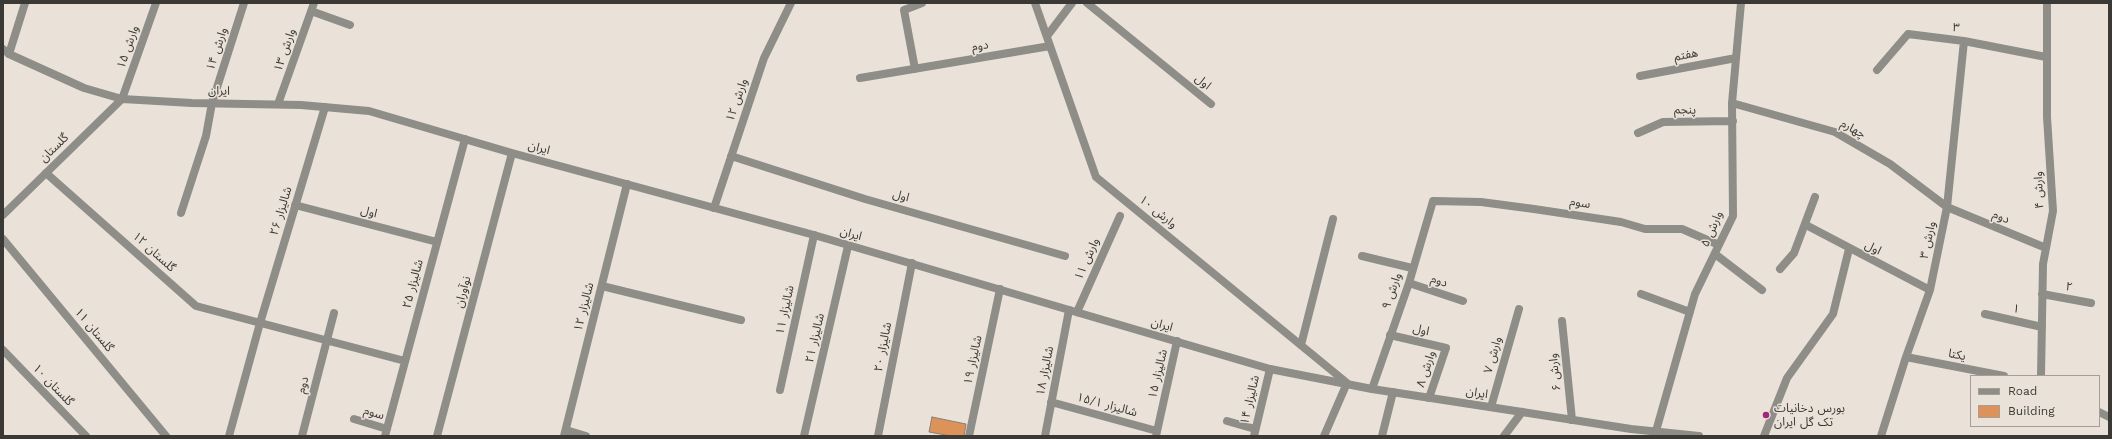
<!DOCTYPE html>
<html>
<head>
<meta charset="utf-8">
<style>
	body { margin:0 }
	#map { position:relative; width:2112px; height:439px; overflow:hidden; background:#eae2d8; font-family:"Work Sans",sans-serif }
	canvas { display:block }
	.frame { position:absolute; inset:0; border:4px solid #3b3935; pointer-events:none }
	.legend { position:absolute; left:1970px; top:375px; width:130px; height:52px; box-sizing:border-box; background:#eae2d8; border:1px solid #a49e97; margin:0; padding:5px 7px; list-style:none; font-size:12px; color:#3b3935 }
	.legend li { display:flex; align-items:center; gap:8px; height:20px }
	.legend b { width:20px; border:1px solid #a49e97 }
</style>
</head>
<body>
<div id="map">
<canvas width="2112" height="439"></canvas>
<div class="frame"></div>
<ul class="legend">
<li><b style="height:5px;background:#8e8d88"></b>Road</li>
<li><b style="height:11px;background:#dc9259"></b>Building</li>
</ul>
</div>
<script>
const ctx = document.querySelector('canvas').getContext('2d');
ctx.lineJoin = 'round';
function paint(path, color) {
  ctx.fillStyle = color;
  ctx.fill(path, 'evenodd');
}
function toPath(rows) {
  const path = new Path2D();
  for (const r of rows) {
    path.moveTo(r[0], r[1]);
    for (let i = 2; i < r.length; i += 2) path.lineTo(r[i], r[i + 1]);
  }
  return path;
}
function strokePath(path, color, width, dash) {
  ctx.strokeStyle = color;
  ctx.lineWidth = width;
  ctx.lineCap = dash ? 'butt' : 'round';
  ctx.setLineDash(dash || []);
  ctx.stroke(path);
}
function label(font, color, halo, rows, align = 'center') {
  ctx.font = font + ' "Work Sans","Noto Sans Arabic",sans-serif';
  ctx.lineWidth = 3;
  ctx.setLineDash([]);
  ctx.textBaseline = 'middle';
  ctx.strokeStyle = halo;
  ctx.fillStyle = color;
  for (const [text, x, y, turn = 0] of rows) {
    ctx.save();
    ctx.translate(x, y);
    ctx.rotate((+turn || 0) * Math.PI / 180);
    ctx.textAlign = isNaN(turn) ? turn : align;
    if (halo) ctx.strokeText(text, 0, 0);
    ctx.fillText(text, 0, 0);
    ctx.restore();
  }
}
const building = toPath([
	[932,417,966,424,964,436,951,436,929,432,932,417]
]);
paint(building, '#dc9259');
strokePath(building, '#877e77', 1);
strokePath(toPath([
	[1035,3,1096,177,1347,383,1324,436],
	[1087,3,1211,104],
	[311,11,350,25],
	[1047,36,1072,3],
	[9,54,25,3],
	[915,69,904,10,922,3],
	[1877,70,1908,34,1964,41,2046,57],
	[1640,76,1736,58],
	[860,78,1050,46],
	[122,99,156,3],
	[1732,103,1835,132,1890,164,1947,207,2046,248],
	[278,104,314,3],
	[1638,133,1663,122,1733,121],
	[731,156,865,199,1065,256],
	[46,173,196,306,405,361],
	[295,205,437,242],
	[714,208,764,58,791,3],
	[181,213,206,136,212,103,244,3],
	[1806,225,1930,290],
	[3,239,166,436],
	[1715,254,1762,290],
	[1362,256,1412,268],
	[1780,269,1794,253,1815,197],
	[1409,283,1463,301],
	[602,286,741,320],
	[1641,294,1690,312],
	[2042,294,2091,303],
	[1077,312,1120,216],
	[1985,314,2042,327],
	[1562,321,1572,420],
	[1390,335,1446,348,1429,398],
	[1301,345,1333,219],
	[3,350,86,436],
	[1906,357,2004,376],
	[2041,376,2043,264,2053,211,2047,117,2047,3],
	[1372,389,1409,283,1433,201,1481,202,1534,209,1621,222,1645,229,1682,229,1719,245],
	[780,390,814,235],
	[1051,402,1157,431],
	[1491,407,1519,309],
	[2099,412,2109,417],
	[354,419,387,429],
	[1227,421,1255,429],
	[566,430,586,436],
	[1656,431,1695,294,1733,216,1732,103,1741,3],
	[229,436,260,323,325,107],
	[302,436,334,313],
	[385,436,465,139],
	[564,436,627,184],
	[804,436,848,246],
	[878,436,912,263],
	[969,436,1000,289],
	[1045,436,1069,310],
	[1156,436,1177,341],
	[1254,436,1270,369],
	[1382,436,1393,392],
	[1504,436,1522,412],
	[1764,436,1787,378,1833,314,1849,249],
	[1881,436,1906,357,1930,290,1947,207,1964,41]
]), '#8e8d88', 8);
strokePath(toPath([
	[3,49,9,54,84,88,122,99,192,103,301,105,369,111,512,153,814,235,1270,369,1372,389,1522,412,1631,429,1699,436],
	[3,215,122,99],
	[437,436,512,153]
]), '#8e8d88', 8);
for (const [x, y, r, color] of [
	[1766,415,4,"#a22579"]
]) {
  const dot = new Path2D();
  dot.arc(x, y, r, 0, 2 * Math.PI);
  ctx.fillStyle = color;
  ctx.fill(dot);
  strokePath(dot, '#eae2d8', 1.5);
}
label('12px', '#3b3935', '#eae2d8', [
	["۳",1956,28,7],
	["دوم",980,46,-9],
	["وارش ۱۵",128,47,-71],
	["وارش ۱۴",217,49,-72],
	["وارش ۱۳",285,50,-71],
	["هفتم",1686,55,-11],
	["اول",1203,82,39],
	["ایران",219,91,1],
	["وارش ۱۲",737,100,-71],
	["پنجم",1685,110,1],
	["چهارم",1853,129,29],
	["گلستان",54,148,-44],
	["ایران",539,148,15],
	["وارش ۴",2039,190,-92],
	["اول",901,196,16],
	["سوم",1580,203,8],
	["شالیزار ۲۶",281,211,-73],
	["اول",369,212,15],
	["وارش ۱۰",1158,212,39],
	["دوم",2001,217,23],
	["وارش ۵",1712,229,-67],
	["ایران",851,234,16],
	["وارش ۳",1928,240,-78],
	["اول",1873,248,27],
	["گلستان ۱۲",154,252,42],
	["وارش ۱۱",1087,259,-66],
	["دوم",1439,281,18],
	["شالیزار ۲۵",413,284,-75],
	["۲",2069,287,11],
	["وارش ۹",1392,291,-71],
	["نوآوران",463,292,-75],
	["شالیزار ۱۲",584,307,-76],
	["۱",2016,309,12],
	["شالیزار ۱۱",785,310,-78],
	["ایران",1162,325,16],
	["گلستان ۱۱",94,330,50],
	["اول",1421,330,13],
	["شالیزار ۲۱",815,338,-77],
	["شالیزار ۲۰",883,347,-79],
	["وارش ۷",1493,355,-74],
	["يکتا",1957,355,11],
	["شالیزار ۱۹",973,360,-78],
	["وارش ۸",1426,369,-72],
	["شالیزار ۱۸",1045,371,-79],
	["وارش ۶",1555,372,-96],
	["شالیزار ۱۵",1158,374,-77],
	["گلستان ۱۰",53,385,46],
	["دوم",303,385,-75],
	["ایران",1477,393,9],
	["شالیزار ۱۴",1250,400,-77],
	["شالیزار ۱۵/۱",1107,405,15],
	["سوم",374,413,16]
]);
label('12px', '#3b3935', '#eae2d8', [
	["بورس دخانیات",1774,408],
	["تک گل ایران",1774,422]
], 'left');
</script>
</body>
</html>
